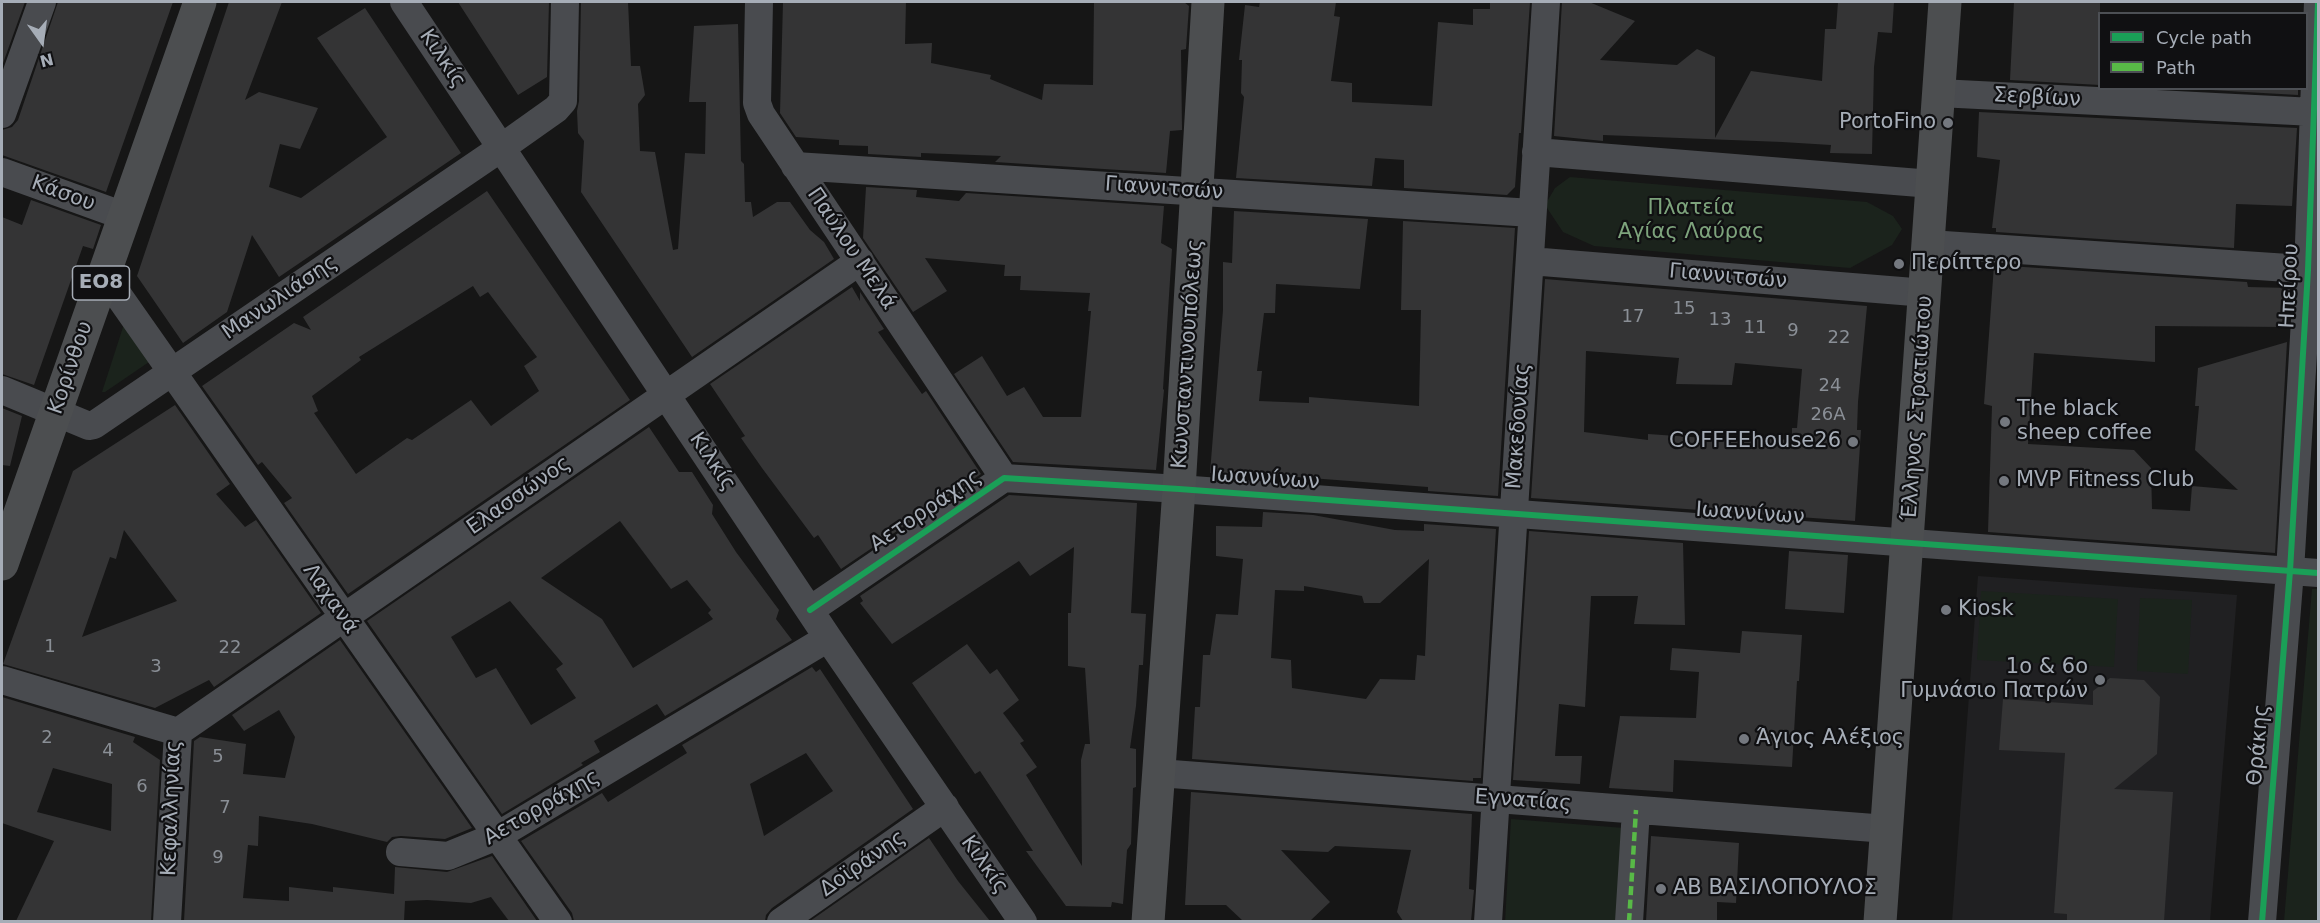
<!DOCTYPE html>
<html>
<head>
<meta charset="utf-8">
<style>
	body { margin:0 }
	#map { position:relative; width:2320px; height:923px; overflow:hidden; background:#161616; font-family:"DejaVu Sans",sans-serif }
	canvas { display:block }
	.frame { position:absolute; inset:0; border:3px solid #a6adb7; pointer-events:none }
	.legend { position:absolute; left:2098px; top:12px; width:210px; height:78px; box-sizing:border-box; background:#101012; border:2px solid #4c4f54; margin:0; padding:8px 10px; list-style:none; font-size:18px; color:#a6adb7 }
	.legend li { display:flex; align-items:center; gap:12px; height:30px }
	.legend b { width:30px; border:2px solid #4c4f54 }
	.north { position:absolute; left:12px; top:12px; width:60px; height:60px; -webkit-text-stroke:4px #101012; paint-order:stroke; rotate:166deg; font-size:16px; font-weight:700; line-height:24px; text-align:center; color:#a6adb7 }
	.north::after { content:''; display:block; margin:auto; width:21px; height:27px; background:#a6adb7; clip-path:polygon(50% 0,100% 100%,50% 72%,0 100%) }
</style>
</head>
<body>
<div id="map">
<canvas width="2320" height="923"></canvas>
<div class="frame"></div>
<ul class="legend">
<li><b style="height:8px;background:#1a9f57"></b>Cycle path</li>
<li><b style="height:8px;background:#58b947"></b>Path</li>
</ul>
<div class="north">N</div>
</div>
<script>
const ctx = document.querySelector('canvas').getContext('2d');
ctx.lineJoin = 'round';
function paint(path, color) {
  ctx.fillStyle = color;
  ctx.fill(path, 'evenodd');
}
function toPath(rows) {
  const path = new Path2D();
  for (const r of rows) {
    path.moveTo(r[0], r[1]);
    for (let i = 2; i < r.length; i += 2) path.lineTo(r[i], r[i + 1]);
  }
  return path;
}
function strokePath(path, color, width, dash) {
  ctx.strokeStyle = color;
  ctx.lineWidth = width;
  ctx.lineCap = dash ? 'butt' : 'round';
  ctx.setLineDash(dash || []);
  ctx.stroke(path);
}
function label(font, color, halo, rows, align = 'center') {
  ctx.font = font + ' "DejaVu Sans",sans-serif';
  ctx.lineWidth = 4.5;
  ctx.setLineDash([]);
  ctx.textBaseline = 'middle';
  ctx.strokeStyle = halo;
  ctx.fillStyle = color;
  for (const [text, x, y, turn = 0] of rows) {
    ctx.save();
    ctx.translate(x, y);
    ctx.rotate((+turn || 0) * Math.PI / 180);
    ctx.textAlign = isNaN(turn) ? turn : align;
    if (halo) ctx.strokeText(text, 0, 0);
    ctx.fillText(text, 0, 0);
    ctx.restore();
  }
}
paint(toPath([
	[1978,576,2237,595,2210,921,1952,922]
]), '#202022');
paint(toPath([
	[1570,177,1867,202,1893,216,1902,229,1892,245,1850,268,1594,246,1563,232,1545,205,1555,188],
	[125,321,152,360,105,392,102,392],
	[2312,589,2318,589,2318,921,2284,921],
	[1981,591,2118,599,2114,667,1977,660],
	[2140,598,2192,600,2188,674,2137,671],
	[1511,819,1624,828,1617,921,1505,922]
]), '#1b231c');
paint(toPath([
	[2,2,25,2,2,66],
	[58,2,173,2,106,192,2,155,2,130,12,127,18,120],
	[229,2,282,2,245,100,259,92,318,108,300,149,280,144,269,187,301,198,387,137,317,38,365,8,461,153,279,277,252,235,227,312,183,343,137,276],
	[458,2,549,2,547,77,518,95],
	[581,2,628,2,631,66,640,66,645,95,638,104,640,151,655,152,673,250,678,249,685,153,705,154,706,102,689,102,694,26,738,24,741,161,744,164,745,202,751,202,753,217,777,202,790,202,810,230,824,242,834,259,692,357,581,192,584,141,578,133,577,111,579,101],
	[783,2,906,2,905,44,932,43,931,63,991,75,990,79,1042,100,1044,84,1093,85,1094,2,1184,2,1189,6,1186,49,1181,50,1182,130,1170,131,1166,173,995,162,1001,156,921,153,921,157,868,154,868,146,839,145,839,140,796,137,780,113],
	[1260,2,1336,2,1334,16,1340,17,1331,81,1352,83,1352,102,1432,106,1438,22,1473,25,1473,9,1490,9,1490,2,1530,2,1521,133,1519,133,1515,187,1507,195,1404,188,1404,160,1375,158,1372,186,1236,178,1244,97,1241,93,1242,60,1239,60,1245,5,1259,7],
	[1562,2,1589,2,1635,21,1600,60,1677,65,1697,49,1715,57,1715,138,1751,71,1822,81,1825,29,1836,29,1838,2,1894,2,1892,33,1878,32,1874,67,1872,154,1830,153,1831,145,1782,142,1603,135,1603,141,1554,136],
	[2014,2,2100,2,2100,85,2010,80],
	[2176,88,2298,88,2298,95],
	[1979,112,2297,128,2292,206,2236,204,2234,248,1996,232,1996,228,1992,228,2000,160,1977,157],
	[866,187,917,190,916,197,959,201,966,193,1164,206,1161,243,1172,249,1163,389,1164,390,1156,470,1013,462,954,374,982,356,1007,396,1024,387,1043,417,1081,417,1091,311,1088,311,1090,293,1020,290,1021,276,1004,276,1005,265,925,258,947,291,913,312,863,238],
	[487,191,630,400,348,594,284,503,292,498,262,462,258,465,202,386,294,323,311,330,303,317],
	[473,286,480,297,488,292,537,357,524,366,539,391,491,426,471,400,412,440,407,438,356,474,314,413,318,411,312,396,361,360,359,357],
	[31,200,101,225,93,249,83,246,34,385,2,374,2,217,22,225],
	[1234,211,1368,219,1360,289,1276,284,1275,313,1264,313,1257,371,1262,371,1259,401,1309,403,1309,397,1419,406,1421,310,1401,310,1403,221,1515,228,1498,496,1428,491,1428,487,1232,472,1232,475,1210,473,1223,310,1223,262,1232,263],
	[1994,265,2247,282,2248,287,2290,288,2288,327,2155,326,2155,362,2034,353,2028,444,2134,450,2151,468,2152,509,2190,511,2192,486,2238,490,2195,450,2199,406,2195,406,2198,368,2287,342,2275,553,1988,532,1992,406,1984,404],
	[1545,279,1867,306,1858,402,1857,430,1861,430,1855,521,1531,498],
	[1586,351,1679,358,1676,384,1732,385,1735,363,1802,369,1797,428,1792,428,1792,440,1734,437,1734,440,1648,434,1648,440,1584,432],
	[852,287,860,301,860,292,884,329,878,332,922,394,926,391,981,474,841,569,818,535,814,538,762,468,741,438,745,436,710,384],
	[175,405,230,484,216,494,245,527,256,520,321,613,214,687,209,680,155,708,3,664,73,471],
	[124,530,177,601,82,637,110,557,116,559],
	[2,408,22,416,10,466,2,465],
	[649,427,679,472,692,472,713,505,712,514,736,552,779,610,776,619,792,640,665,716,657,704,594,741,600,752,581,763,583,765,502,814,367,621],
	[620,521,671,589,687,580,711,610,708,613,713,619,633,668,602,619,541,578],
	[510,601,563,664,556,669,576,698,531,725,496,668,476,678,451,637],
	[1009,495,1137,503,1131,613,1146,614,1143,665,1139,665,1136,706,1130,748,1136,749,1136,787,1133,788,1131,844,1127,850,1123,904,1112,902,1111,907,1066,906,1026,851,1033,851,1000,801,980,771,975,774,912,683,967,644,990,674,997,669,1019,700,1003,713,1024,741,1020,743,1037,767,1026,775,1082,866,1081,760,1085,744,1090,744,1085,668,1068,666,1068,613,1071,613,1074,547,1030,576,1019,561,892,644,860,603,863,601,860,596],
	[1263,512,1313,515,1395,530,1424,531,1424,524,1496,529,1481,778,1473,778,1473,781,1192,759,1195,707,1200,707,1203,655,1210,655,1216,614,1238,615,1243,559,1216,556,1216,526,1262,527],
	[1429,559,1425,656,1417,655,1415,680,1380,679,1366,699,1292,688,1291,660,1271,658,1275,590,1304,591,1304,586,1362,596,1364,603,1380,603],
	[1529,531,1683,543,1685,625,1634,624,1638,596,1591,596,1585,707,1559,704,1555,756,1582,756,1580,784,1513,780],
	[1789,551,1848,555,1844,613,1785,609],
	[1742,631,1802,635,1799,681,1797,681,1792,767,1674,760,1673,792,1609,788,1620,716,1696,718,1699,672,1670,670,1672,648,1740,653],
	[340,640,472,828,445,839,401,836,392,837,387,842,312,824,259,816,258,846,248,845,243,898,289,901,289,887,333,892,333,887,394,894,395,867,447,872,492,856,537,921,509,921,491,897,471,903,427,900,405,901,404,921,184,921,194,741,200,737,246,744,243,774,285,778,295,737,279,710,244,731,232,715],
	[812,667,816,672,820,669,913,809,772,908,766,915,765,921,574,921,572,913,521,841,602,793,608,802,687,753,682,745],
	[806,753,833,791,764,836,750,784],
	[2110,678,2144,680,2160,697,2157,754,2114,789,2173,792,2164,921,2067,921,2067,914,2054,913,2065,753,1999,750,2003,699,2093,705,2093,691],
	[2,697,135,737,133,742,160,760,151,921,16,921,54,841,2,823],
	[53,768,112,784,111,831,37,812],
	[1191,792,1472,814,1469,889,1474,890,1471,921,1403,921,1397,912,1411,850,1335,846,1328,852,1281,850,1330,902,1310,921,1243,921,1226,905,1185,905],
	[1651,836,1739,843,1736,903,1717,902,1717,921,1646,921],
	[929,838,958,881,990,921,810,921]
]), '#343435');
strokePath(toPath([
	[404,2,828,638,1023,922],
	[759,2,757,103,761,114,1004,478],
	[1939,93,2314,112],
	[2,114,42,2],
	[1536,152,1932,184],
	[795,166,1532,213],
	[2,172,124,216],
	[1929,244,2318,270],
	[1530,261,1926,293],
	[104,275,558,922],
	[2,390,89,426,94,425,501,148,556,109,563,101,565,2],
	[810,610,1004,478,1179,489,2318,573],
	[2,680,178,732,167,922],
	[178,732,860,261],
	[1159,773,1887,829],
	[400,852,448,856,497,836,828,638],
	[781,922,945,807],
	[1488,922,1546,2],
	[1629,922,1636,810],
	[2262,922,2290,571,2308,270,2318,2]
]), '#494b4f', 28);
strokePath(toPath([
	[2,564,200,2],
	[1148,922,1179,489,1208,2],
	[1880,922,1945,2]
]), '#4c4e50', 33);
strokePath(toPath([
	[1629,922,1636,810]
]), '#58b947', 4.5, [9, 4.5]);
strokePath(toPath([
	[810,610,1004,478,1179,489,2318,573],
	[2262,922,2290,571,2308,270,2318,2]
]), '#1a9f57', 6);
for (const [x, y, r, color] of [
	[1948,123,6,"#74787f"],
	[1899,264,6,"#74787f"],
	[2005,422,6,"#74787f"],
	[1853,442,6,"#74787f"],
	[2004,481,6,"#74787f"],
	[1946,610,6,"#74787f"],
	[2100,680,6,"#74787f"],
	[1744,739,6,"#74787f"],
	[1661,889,6,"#74787f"]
]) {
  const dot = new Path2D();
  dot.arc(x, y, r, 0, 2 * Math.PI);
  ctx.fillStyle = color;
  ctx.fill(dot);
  strokePath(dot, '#101012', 2);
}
label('18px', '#8a8f96', null, [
	["15",1684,309],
	["17",1633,317],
	["13",1720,320],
	["11",1755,328],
	["9",1793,331],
	["22",1839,338],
	["24",1830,386],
	["26A",1828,415],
	["1",50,647],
	["22",230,648],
	["3",156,667],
	["2",47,738],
	["4",108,751],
	["5",218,757],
	["6",142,787],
	["7",225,808],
	["9",218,858]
]);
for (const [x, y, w] of [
	[101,283,57]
]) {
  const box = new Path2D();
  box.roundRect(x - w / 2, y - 17, w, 34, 4.5);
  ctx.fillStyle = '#101012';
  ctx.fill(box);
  strokePath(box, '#a6adb7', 1.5);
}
label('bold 20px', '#a6adb7', null, [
	["ΕΟ8",101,283]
]);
label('21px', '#a6adb7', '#101012', [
	["Κιλκίς",442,59,56],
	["Σερβίων",2037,98,3],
	["Γιαννιτσών",1164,189,4],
	["Κάσου",63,194,20],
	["Παύλου Μελά",851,249,56],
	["Γιαννιτσών",1728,277,5],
	["Ηπείρου",2290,286,-87],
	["Μανωλιάσης",280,298,-34],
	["Κωνσταντινουπόλεως",1188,354,-86],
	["Κορίνθου",71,368,-71],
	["Έλληνος Στρατιώτου",1918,408,-86],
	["Μακεδονίας",1519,426,-86],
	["Κιλκίς",712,462,56],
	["Ιωαννίνων",1265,479,4],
	["Ελασσώνος",519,496,-35],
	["Αετορράχης",926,511,-34],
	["Ιωαννίνων",1750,514,4],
	["Λαχανά",330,599,55],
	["Θράκης",2259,745,-85],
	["Εγνατίας",1523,801,4],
	["Κεφαλληνίας",172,808,-88],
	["Αετορράχης",542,808,-30],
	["Δοϊράνης",863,864,-35],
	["Κιλκίς",984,865,55]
]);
label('21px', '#a6adb7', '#101012', [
	["PortoFino",1936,123,"right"],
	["Περίπτερο",1911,264],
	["The black",2017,410],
	["sheep coffee",2017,434],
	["COFFEEhouse26",1841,442,"right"],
	["MVP Fitness Club",2016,481],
	["Kiosk",1958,610],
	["1ο & 6ο",2088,668,"right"],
	["Γυμνάσιο Πατρών",2088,692,"right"],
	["Άγιος Αλέξιος",1756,739],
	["ΑΒ ΒΑΣΙΛΟΠΟΥΛΟΣ",1673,889]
], 'left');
label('21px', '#7da37c', '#101012', [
	["Πλατεία",1691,209],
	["Αγίας Λαύρας",1691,233]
]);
</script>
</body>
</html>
